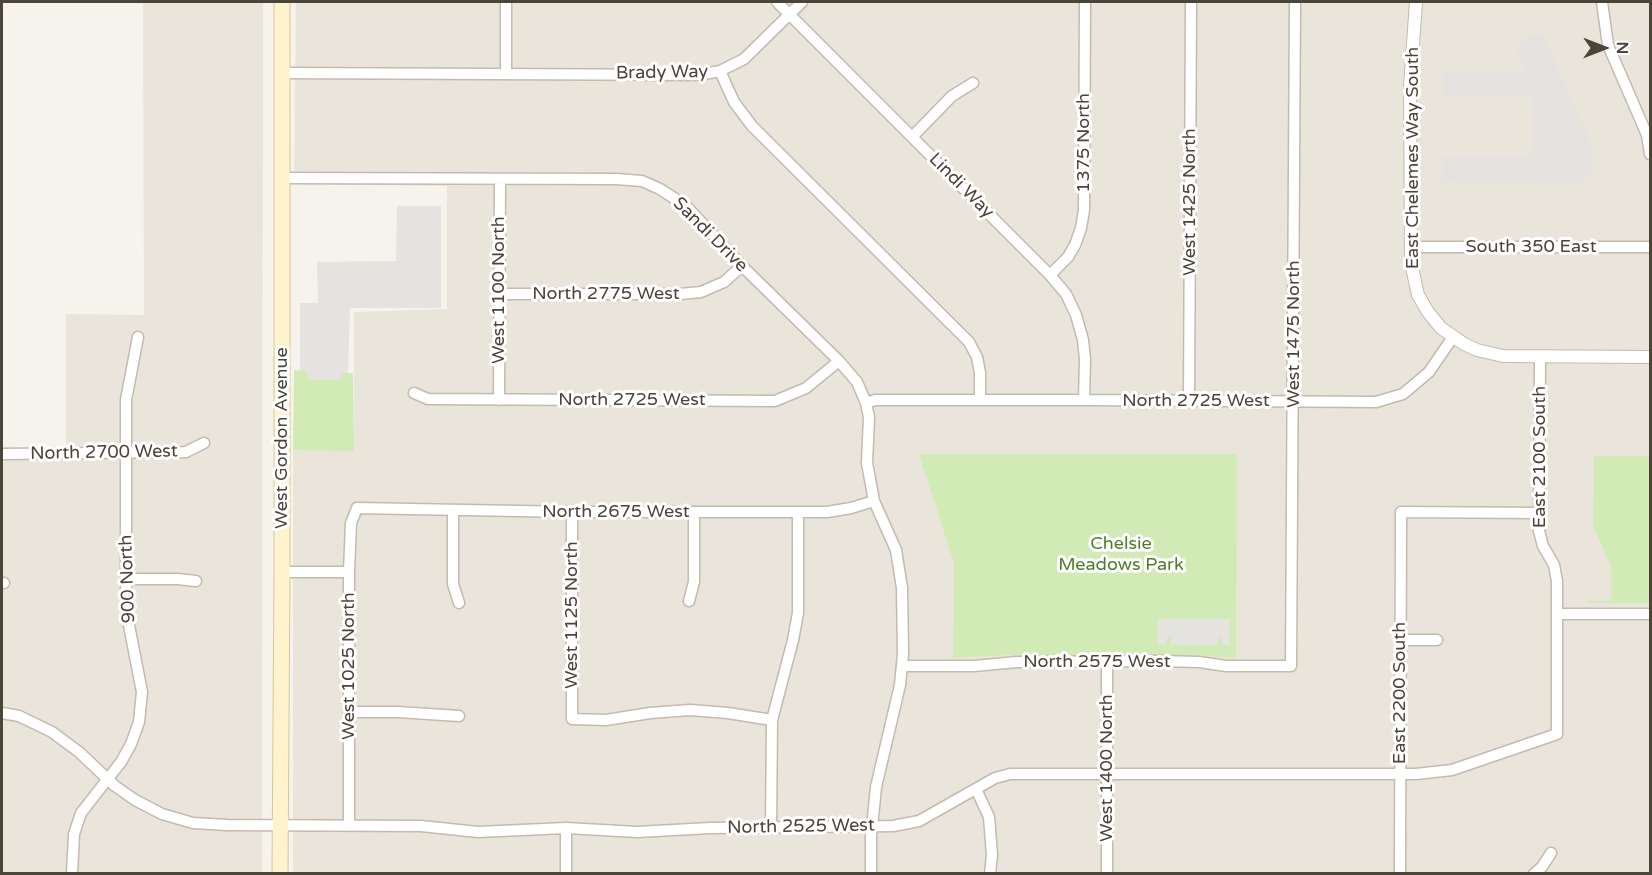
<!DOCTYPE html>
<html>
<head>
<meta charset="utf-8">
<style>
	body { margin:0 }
	#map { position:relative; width:1652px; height:875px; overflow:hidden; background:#f6f3ec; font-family:"Varela Round",sans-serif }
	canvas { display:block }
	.frame { position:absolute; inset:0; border:3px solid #4b4439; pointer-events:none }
	.north { position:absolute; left:1574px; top:18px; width:60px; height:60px; -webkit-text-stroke:4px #fff; paint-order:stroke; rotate:90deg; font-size:16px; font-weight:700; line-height:24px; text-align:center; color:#4b4439 }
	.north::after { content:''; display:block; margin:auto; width:21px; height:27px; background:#4b4439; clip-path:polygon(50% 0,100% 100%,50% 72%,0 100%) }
</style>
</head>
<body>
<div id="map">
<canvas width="1652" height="875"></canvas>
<div class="frame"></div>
<div class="north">N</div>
</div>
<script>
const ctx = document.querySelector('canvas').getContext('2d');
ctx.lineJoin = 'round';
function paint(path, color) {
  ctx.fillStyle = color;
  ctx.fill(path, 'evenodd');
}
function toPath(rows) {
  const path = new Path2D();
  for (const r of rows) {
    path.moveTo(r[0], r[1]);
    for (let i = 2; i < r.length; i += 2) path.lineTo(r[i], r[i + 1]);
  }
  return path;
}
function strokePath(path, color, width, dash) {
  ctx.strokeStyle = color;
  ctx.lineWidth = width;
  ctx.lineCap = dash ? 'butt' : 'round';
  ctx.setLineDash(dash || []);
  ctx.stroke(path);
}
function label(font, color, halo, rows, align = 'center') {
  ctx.font = font + ' "Varela Round",sans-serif';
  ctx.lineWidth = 6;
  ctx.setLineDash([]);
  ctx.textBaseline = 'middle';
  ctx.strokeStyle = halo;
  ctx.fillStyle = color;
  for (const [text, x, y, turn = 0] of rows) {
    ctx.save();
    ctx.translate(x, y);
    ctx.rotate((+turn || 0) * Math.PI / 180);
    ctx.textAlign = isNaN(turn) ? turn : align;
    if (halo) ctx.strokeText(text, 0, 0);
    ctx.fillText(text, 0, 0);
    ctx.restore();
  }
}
paint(toPath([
	[143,2,263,2,262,873,2,873,2,449,66,449,66,314,144,315],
	[296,2,1650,2,1650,873,293,873,293,450,354,450,354,312,447,309,447,186,294,184]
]), '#eae5da');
paint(toPath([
	[294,370,307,371,308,379,340,380,341,373,353,373,354,451,293,450],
	[919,454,1237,454,1236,659,1200,655,1008,655,953,658,954,563],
	[1594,456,1650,456,1650,603,1589,603,1588,601,1610,601,1611,599,1611,566,1593,526]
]), '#d2eab5');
paint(toPath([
	[1543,35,1593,148,1593,175,1584,176,1584,183,1442,182,1442,157,1533,157,1533,97,1443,97,1443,71,1526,72,1514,47,1526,41,1525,36],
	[397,206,441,206,441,308,350,308,348,373,341,374,340,380,308,379,307,371,300,371,300,303,318,303,317,262,396,261],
	[1158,619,1230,619,1230,645,1222,645,1222,638,1218,639,1217,645,1171,645,1171,637,1167,637,1166,645,1158,645]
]), '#e5e3e0');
const minor = toPath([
	[506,2,506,74],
	[777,2,1050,275,1066,294,1076,315,1083,340,1085,359,1084,400],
	[1602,2,1608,45,1647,135,1650,154],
	[720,71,734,102,752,126,969,342,977,357,980,373,980,400],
	[282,73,699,75,720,71,744,59,802,2],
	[912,137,952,96,973,83],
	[282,178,616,179,642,181,660,189,686,206,742,266,839,361,857,382,866,403,869,417,867,463,874,501,896,550,902,588,903,654,900,685,876,787,871,837,871,874],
	[1411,247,1650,247],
	[1050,275,1068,257,1075,245,1081,228,1084,210,1085,2],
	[499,294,680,294,701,292,724,282,742,266],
	[414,393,428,399,775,401,806,388,839,361],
	[499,400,500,179],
	[1189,402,1191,2],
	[866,403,875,400,1084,400,1376,402,1403,394,1429,372,1453,337],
	[2,454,186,452,204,443],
	[453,510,453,584,459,603],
	[572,512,572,719,606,720,650,713,690,710,728,713,772,720],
	[282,572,349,572],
	[126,579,178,579,196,581],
	[2,583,4,583],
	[689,601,694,582,694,512],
	[1557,614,1650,614],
	[1401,640,1437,640],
	[1107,662,1107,874],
	[902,666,974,666,1017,662,1160,661,1199,662,1226,666,1291,666,1295,2],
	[349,712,398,712,459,716],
	[2,713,19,716,52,732,79,752,115,786,135,800,162,814,193,823,227,825,421,826,478,832,566,828,637,832,710,828,893,826,919,821,995,778,1010,774,1416,774,1452,770,1557,734,1557,581,1554,565,1543,546,1539,531,1540,357],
	[976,789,989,817,992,855,990,874],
	[349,824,349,572,351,523,357,508,572,512,827,512,851,508,874,501],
	[566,828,566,874],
	[771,828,772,720,793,640,798,613,798,512],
	[72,874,74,834,81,813,121,762,131,744,139,722,142,692,127,615,126,579,126,400,138,337],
	[1400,874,1401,512,1539,513],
	[1534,874,1542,867,1551,853]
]);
const tertiary = toPath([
	[1416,2,1410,86,1411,263,1418,295,1428,312,1441,328,1464,344,1477,350,1503,356,1650,357]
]);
const secondary = toPath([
	[280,874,282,572,282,2]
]);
strokePath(minor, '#c2bbae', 13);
strokePath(tertiary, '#c2bbae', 14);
strokePath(secondary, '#d6c79b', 17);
strokePath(minor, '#fff', 10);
strokePath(tertiary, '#fff', 12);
strokePath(secondary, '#fff3cd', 15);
label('18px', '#4b4439', '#fff', [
	["Brady Way",662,73,-1],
	["1375 North",1084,143,-90],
	["East Chelemes Way South",1413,158,-90],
	["Lindi Way",961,186,45],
	["West 1425 North",1190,202,-90],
	["Sandi Drive",710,235,45],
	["South 350 East",1531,247],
	["West 1100 North",499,290,-90],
	["North 2775 West",606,294],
	["West 1475 North",1294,334,-90],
	["North 2725 West",632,400],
	["North 2725 West",1196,401],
	["West Gordon Avenue",282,438,-90],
	["North 2700 West",104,453,-1],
	["East 2100 South",1540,457,-90],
	["North 2675 West",616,512],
	["900 North",128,579,-92],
	["West 1125 North",572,615,-90],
	["North 2575 West",1097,662],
	["West 1025 North",349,666,-90],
	["East 2200 South",1400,693,-90],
	["West 1400 North",1107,768,-90],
	["North 2525 West",801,827,-1]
]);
label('18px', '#4a7f2a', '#fff', [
	["Chelsie",1121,544],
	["Meadows Park",1121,565]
]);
</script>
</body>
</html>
